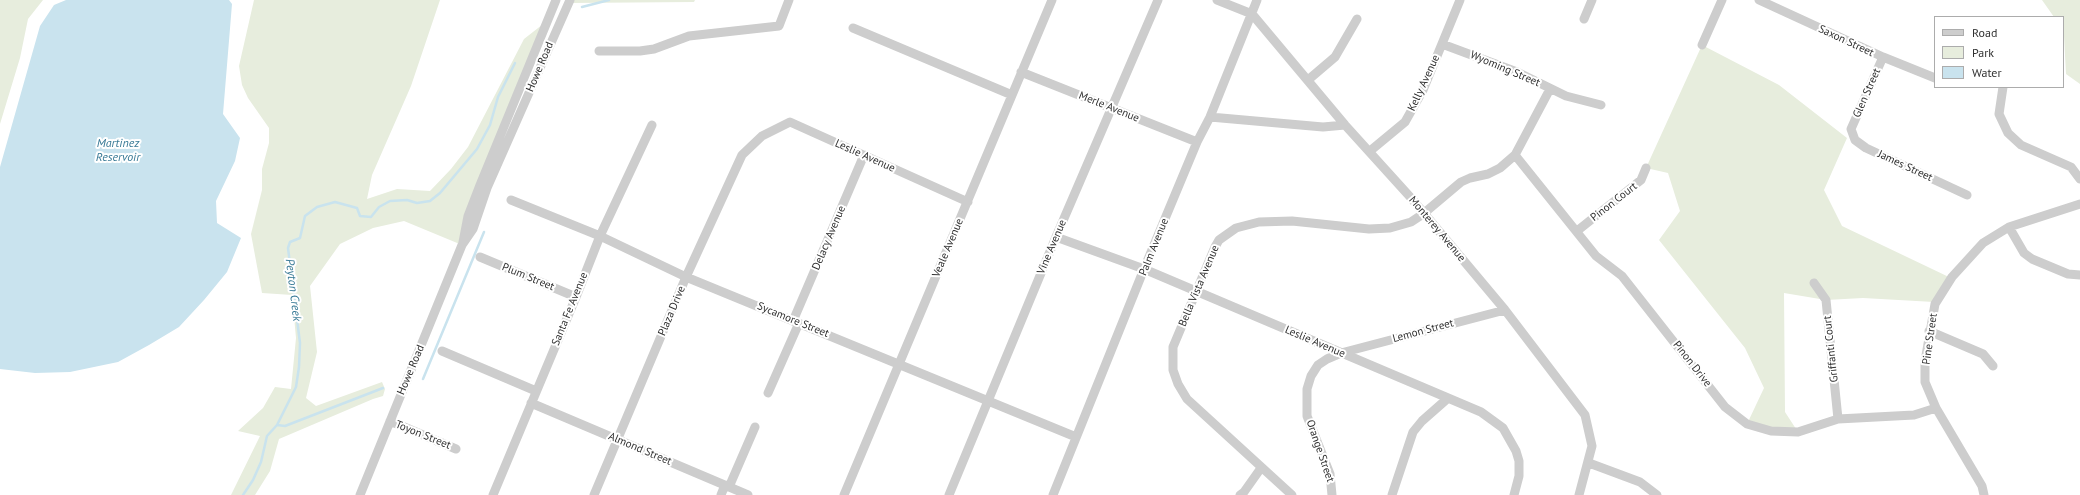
<!DOCTYPE html>
<html>
<head>
<meta charset="utf-8">
<style>
	body { margin:0 }
	#map { position:relative; width:2080px; height:495px; overflow:hidden; background:#fff; font-family:"PT Sans",sans-serif }
	canvas { display:block }
	.legend { position:absolute; left:1934px; top:16px; width:130px; height:72px; box-sizing:border-box; background:#fff; border:1px solid #acacac; margin:0; padding:5px 7px; list-style:none; font-size:12px; color:#303030 }
	.legend li { display:flex; align-items:center; gap:8px; height:20px }
	.legend b { width:20px; border:1px solid #acacac }
</style>
</head>
<body>
<div id="map">
<canvas width="2080" height="495"></canvas>
<ul class="legend">
<li><b style="height:5px;background:#cdcdcd"></b>Road</li>
<li><b style="height:11px;background:#e7eddd"></b>Park</li>
<li><b style="height:11px;background:#c9e3ee"></b>Water</li>
</ul>
</div>
<script>
const ctx = document.querySelector('canvas').getContext('2d');
ctx.lineJoin = 'round';
function paint(path, color) {
  ctx.fillStyle = color;
  ctx.fill(path, 'evenodd');
}
function toPath(rows) {
  const path = new Path2D();
  for (const r of rows) {
    path.moveTo(r[0], r[1]);
    for (let i = 2; i < r.length; i += 2) path.lineTo(r[i], r[i + 1]);
  }
  return path;
}
function strokePath(path, color, width, dash) {
  ctx.strokeStyle = color;
  ctx.lineWidth = width;
  ctx.lineCap = dash ? 'butt' : 'round';
  ctx.setLineDash(dash || []);
  ctx.stroke(path);
}
function label(font, color, halo, rows, align = 'center') {
  ctx.font = font + ' "PT Sans",sans-serif';
  ctx.lineWidth = 4;
  ctx.setLineDash([]);
  ctx.textBaseline = 'middle';
  ctx.strokeStyle = halo;
  ctx.fillStyle = color;
  for (const [text, x, y, turn = 0] of rows) {
    ctx.save();
    ctx.translate(x, y);
    ctx.rotate((+turn || 0) * Math.PI / 180);
    ctx.textAlign = isNaN(turn) ? turn : align;
    if (halo) ctx.strokeText(text, 0, 0);
    ctx.fillText(text, 0, 0);
    ctx.restore();
  }
}
paint(toPath([
	[0,0,43,0,28,19,20,58,0,124],
	[254,0,440,0,411,86,372,175,367,199,397,189,430,191,451,169,468,147,524,39,547,21,462,245,404,221,373,228,340,244,310,286,317,352,306,398,316,406,382,382,385,389,383,396,373,399,279,439,270,471,255,495,231,495,260,436,238,431,263,408,275,387,291,389,296,338,292,295,262,293,251,234,262,190,262,169,269,143,269,128,248,98,242,85,239,66],
	[570,0,695,0,694,2,569,3],
	[2042,0,2080,0,2080,84,2066,74,2063,17,2054,17],
	[1702,45,1779,85,1847,138,1824,190,1842,226,1951,278,1934,302,1863,298,1826,300,1784,293,1785,412,1798,432,1747,424,1764,388,1745,348,1659,240,1680,211,1668,173,1646,168]
]), '#e7eddd');
paint(toPath([
	[66,0,229,0,232,4,223,114,240,138,235,161,216,201,217,223,241,238,227,272,204,300,179,327,149,345,118,362,70,372,35,373,0,369,0,167,40,26,54,5]
]), '#c9e3ee');
strokePath(toPath([
	[582,7,609,0],
	[423,379,484,232],
	[277,425,285,426,383,388],
	[243,495,253,480,261,462,267,436,277,425,296,387,299,367,300,343,288,248,290,242,300,238,305,216,317,207,335,202,357,208,360,216,371,217,379,207,390,201,407,200,417,203,430,201,440,193,477,149,490,125,498,97,515,63]
]), '#c9e3ee', 2.5);
strokePath(toPath([
	[1217,0,1252,14,1345,125,1412,199,1505,310,1585,415,1592,446,1579,495],
	[1759,0,1883,57,1935,78],
	[1584,19,1592,0],
	[853,28,1012,95],
	[1442,44,1517,72,1566,96,1601,105],
	[1702,45,1722,0],
	[599,51,640,51,654,49,689,36,779,26,789,0],
	[1883,57,1851,129,1855,140,1866,148,1967,195],
	[1021,72,1197,142],
	[1308,80,1335,57,1357,19],
	[2003,87,1999,114,2008,133,2021,145,2071,167,2080,179],
	[1210,117,1323,127,1345,125],
	[1370,151,1405,122,1423,90,1460,0],
	[1515,155,1596,256,1622,276,1725,407,1747,424,1771,431,1798,432,1838,419,1914,415,1936,408],
	[511,200,600,236,686,277,1076,437],
	[2009,227,2024,253,2032,259,2068,274,2080,275],
	[1577,231,1641,180,1646,168],
	[1056,237,1144,269,1481,412,1503,428,1516,451,1519,461,1519,476,1514,495],
	[463,242,468,216,480,185,556,0],
	[480,257,576,297],
	[1814,283,1826,300,1838,419],
	[793,321,864,155],
	[1929,331,1983,354,1993,366],
	[442,351,536,391],
	[768,393,799,323],
	[531,403,748,495],
	[390,421,456,449],
	[1589,463,1640,482,1657,495],
	[729,487,755,427],
	[360,495,462,245,473,229,487,188,570,0],
	[493,495,576,297,600,236,652,125],
	[594,495,686,277,742,155,762,136,790,122,968,202],
	[721,495,725,485],
	[844,495,1052,0],
	[949,495,1056,237,1158,0],
	[1053,495,1144,269,1197,142,1210,117,1257,0],
	[1240,495,1244,492,1261,468],
	[1292,495,1187,399,1178,384,1173,370,1173,347,1215,247,1219,240,1236,228,1259,222,1292,221,1369,229,1390,228,1411,222,1423,214,1461,182,1470,178,1488,174,1500,168,1515,155,1550,89],
	[1332,495,1330,474,1307,416,1307,389,1311,376,1318,365,1327,359,1341,353,1505,310],
	[1392,495,1413,432,1422,421,1447,399],
	[1984,495,1982,486,1936,408,1925,382,1925,361,1935,304,1952,277,1983,243,2009,227,2080,204]
]), '#cdcdcd', 9);
label('11px', '#303030', '#fff', [
	["Saxon Street",1846,41,25],
	["Howe Road",540,67,-67],
	["Wyoming Street",1505,69,23],
	["Kelly Avenue",1424,83,-65],
	["Glen Street",1867,93,-66],
	["Merle Avenue",1109,107,22],
	["Leslie Avenue",865,156,24],
	["James Street",1905,166,25],
	["Pinon Court",1614,202,-38],
	["Monterey Avenue",1437,229,50],
	["Delacy Avenue",829,238,-67],
	["Vine Avenue",1052,247,-67],
	["Palm Avenue",1154,247,-68],
	["Veale Avenue",948,248,-67],
	["Plum Street",528,277,22],
	["Bella Vista Avenue",1199,286,-67],
	["Santa Fe Avenue",570,309,-68],
	["Plaza Drive",672,311,-67],
	["Sycamore Street",793,320,22],
	["Lemon Street",1423,331,-15],
	["Pine Street",1930,339,-82],
	["Leslie Avenue",1315,342,23],
	["Griffanti Court",1831,349,-96],
	["Pinon Drive",1692,364,52],
	["Howe Road",411,370,-67],
	["Toyon Street",423,435,22],
	["Almond Street",640,449,23],
	["Orange Street",1320,451,71]
]);
label('italic 12px', '#397a96', '#fff', [
	["Martinez",118,144],
	["Reservoir",118,158],
	["Peyton Creek",293,290,83]
]);
</script>
</body>
</html>
